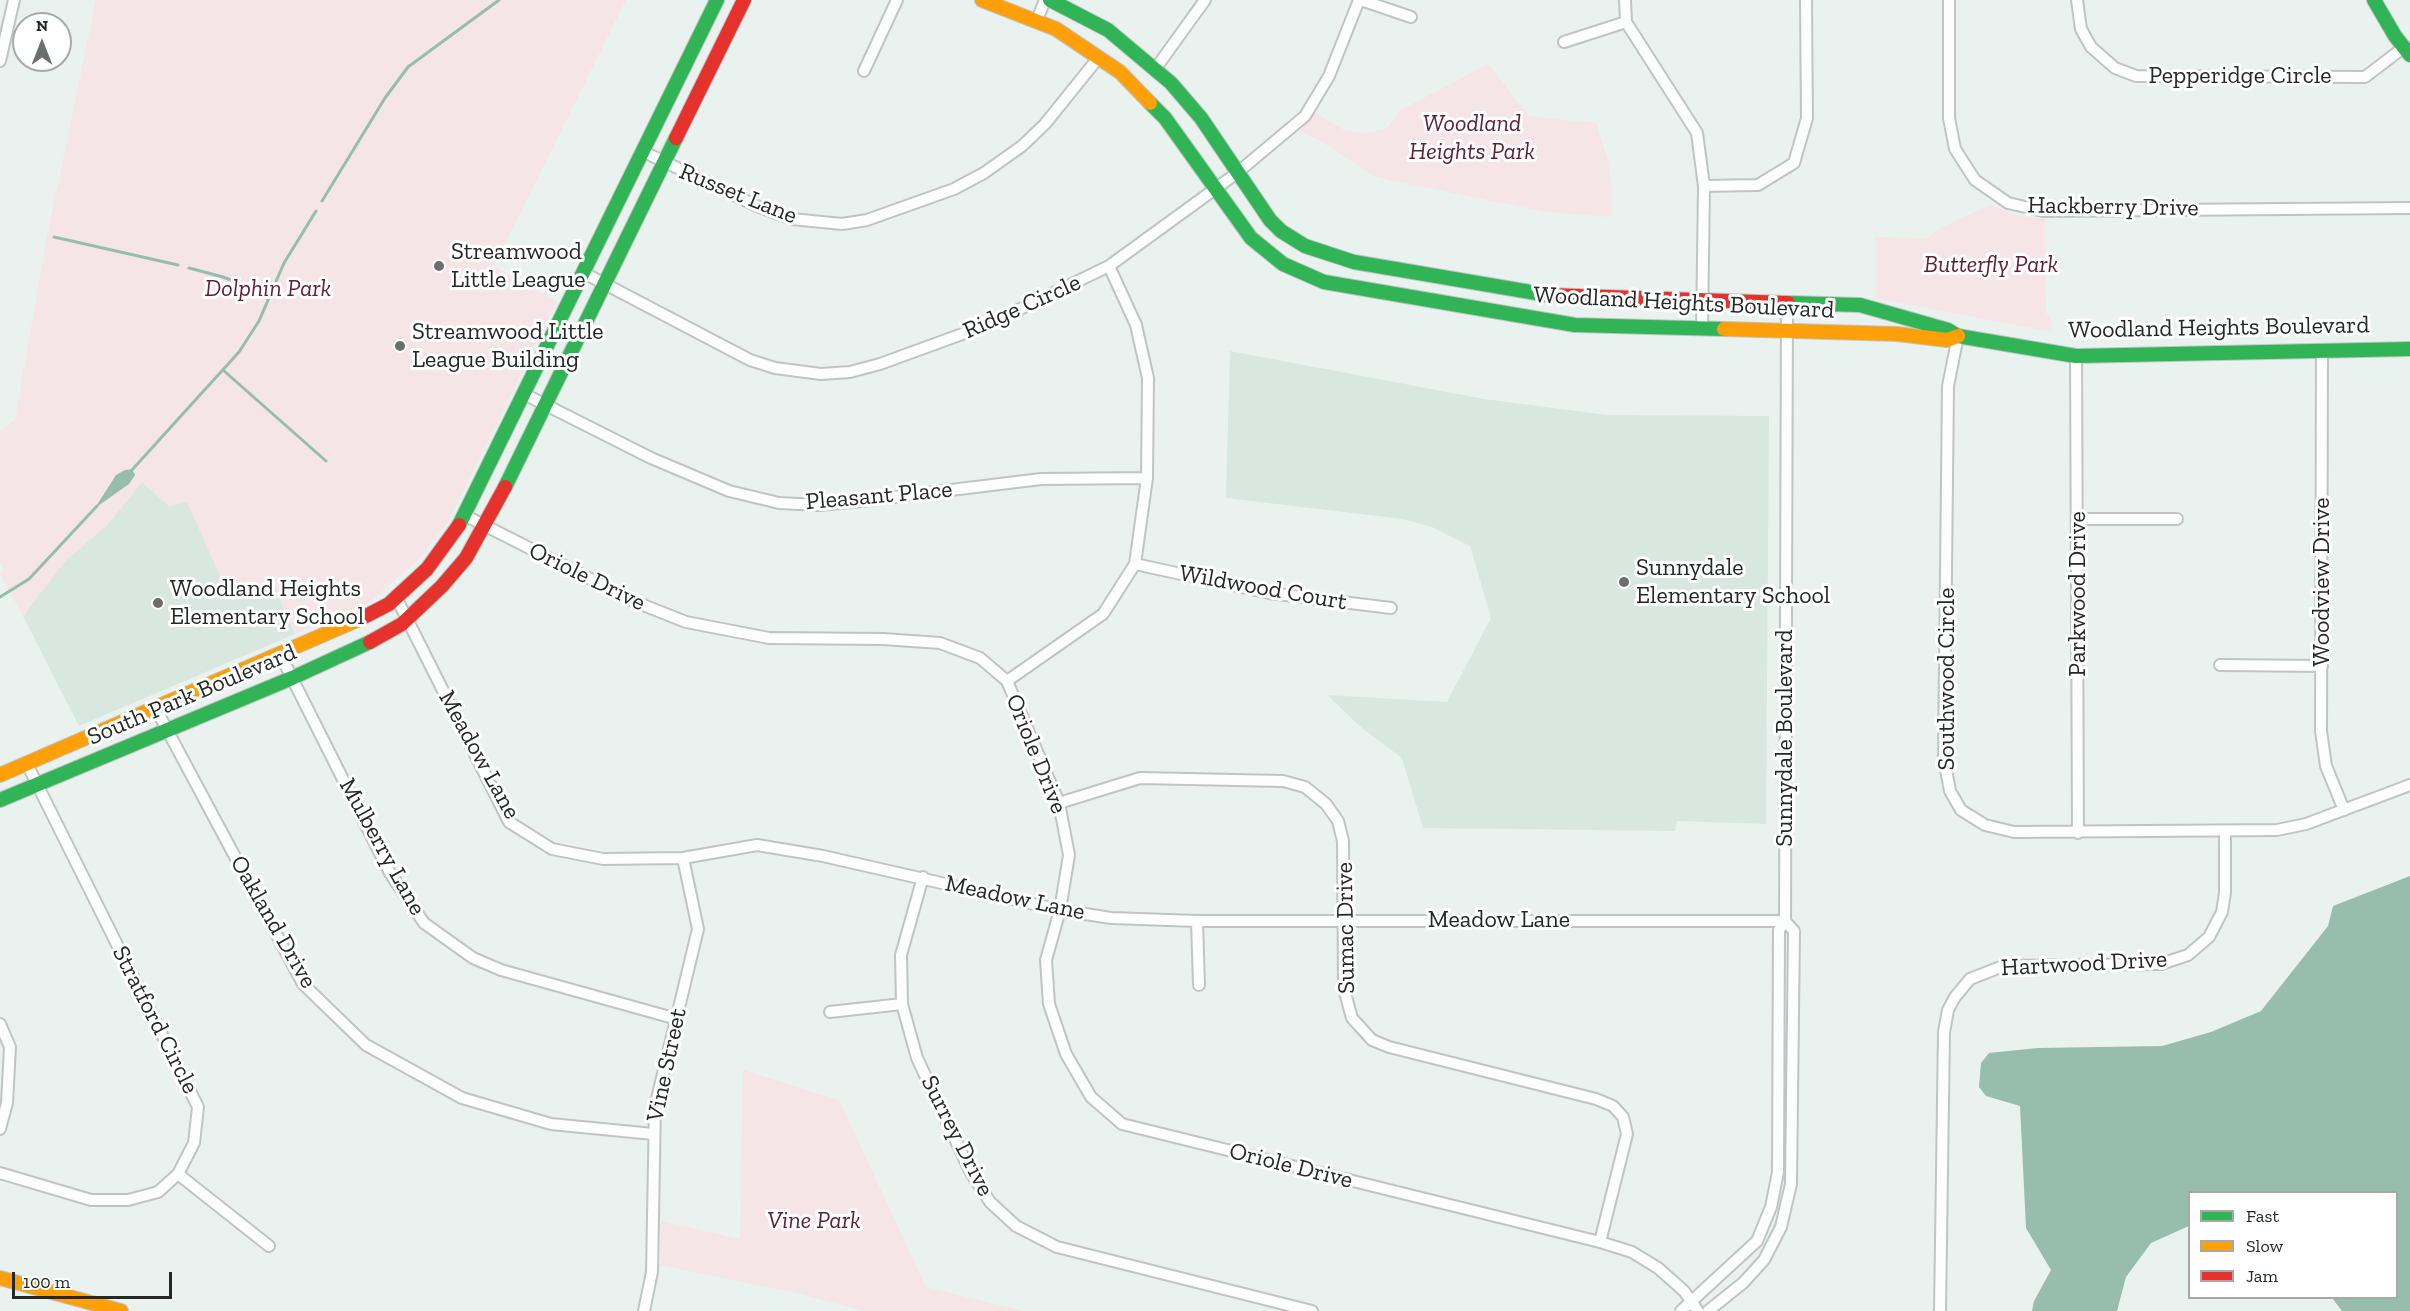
<!DOCTYPE html>
<html>
<head>
<meta charset="utf-8">
<style>
	body { margin:0 }
	#map { position:relative; width:2410px; height:1311px; overflow:hidden; background:#eaf2ef; font-family:"Zilla Slab",serif }
	canvas { display:block }
	.legend { position:absolute; left:2188px; top:1191px; width:210px; height:108px; box-sizing:border-box; background:#fff; border:2px solid #a7a9a9; margin:0; padding:8px 10px; list-style:none; font-size:18px; color:#242927 }
	.legend li { display:flex; align-items:center; gap:12px; height:30px }
	.legend b { width:30px; border:2px solid #a7a9a9 }
	.north { position:absolute; left:12px; top:12px; width:60px; height:60px; box-sizing:border-box; background:#fff; border:2px solid #a7a9a9; border-radius:50%; rotate:0deg; font-size:16px; font-weight:700; line-height:24px; text-align:center; color:#242927 }
	.north::after { content:''; display:block; margin:auto; width:21px; height:27px; background:#696f6d; clip-path:polygon(50% 0,100% 100%,50% 72%,0 100%) }
	.scale { position:absolute; left:12px; top:1272px; width:160px; height:27px; box-sizing:border-box; border:3px solid #242927; border-top:0; padding-left:8px; font-size:18px; line-height:21px; white-space:nowrap; color:#242927; -webkit-text-stroke:4px #fff; paint-order:stroke }
</style>
</head>
<body>
<div id="map">
<canvas width="2410" height="1311"></canvas>
<ul class="legend">
<li><b style="height:8px;background:#30b455"></b>Fast</li>
<li><b style="height:8px;background:#ff9f0a"></b>Slow</li>
<li><b style="height:8px;background:#e5322d"></b>Jam</li>
</ul>
<div class="north">N</div>
<div class="scale">100 m</div>
</div>
<script>
const ctx = document.querySelector('canvas').getContext('2d');
ctx.lineJoin = 'round';
function paint(path, color) {
  ctx.fillStyle = color;
  ctx.fill(path, 'evenodd');
}
function toPath(rows) {
  const path = new Path2D();
  for (const r of rows) {
    path.moveTo(r[0], r[1]);
    for (let i = 2; i < r.length; i += 2) path.lineTo(r[i], r[i + 1]);
  }
  return path;
}
function strokePath(path, color, width, dash) {
  ctx.strokeStyle = color;
  ctx.lineWidth = width;
  ctx.lineCap = dash ? 'butt' : 'round';
  ctx.setLineDash(dash || []);
  ctx.stroke(path);
}
function label(font, color, halo, rows, align = 'center') {
  ctx.font = font + ' "Zilla Slab",serif';
  ctx.lineWidth = 6;
  ctx.setLineDash([]);
  ctx.textBaseline = 'middle';
  ctx.strokeStyle = halo;
  ctx.fillStyle = color;
  for (const [text, x, y, turn = 0] of rows) {
    ctx.save();
    ctx.translate(x, y);
    ctx.rotate((+turn || 0) * Math.PI / 180);
    ctx.textAlign = isNaN(turn) ? turn : align;
    if (halo) ctx.strokeText(text, 0, 0);
    ctx.fillText(text, 0, 0);
    ctx.restore();
  }
}
paint(toPath([
	[1230,351,1484,399,1607,415,1769,416,1766,824,1677,821,1675,831,1423,828,1402,758,1363,729,1327,695,1447,702,1491,618,1470,546,1432,527,1403,519,1226,498],
	[142,482,169,506,187,501,201,531,274,585,295,634,79,726,23,616,65,561,107,525]
]), '#d8e7e0');
paint(toPath([
	[96,0,626,0,494,266,557,301,447,524,420,558,370,602,295,634,274,586,231,601,187,502,169,506,142,482,107,525,65,561,23,616,0,574,4,570,0,562,0,430,15,420,46,242],
	[1488,64,1529,116,1596,123,1608,161,1611,187,1611,217,1546,212,1375,177,1319,140,1299,132,1315,112,1344,130,1365,133,1386,129,1399,111],
	[1990,205,2019,216,2045,219,2046,312,2050,318,2052,332,1875,298,1875,237,1927,238,1942,227],
	[743,1070,839,1100,926,1287,1023,1311,864,1311,800,1294,660,1265,661,1221,740,1239]
]), '#f5e5e7');
paint(toPath([
	[132,469,135,475,129,484,95,508,116,475,125,470],
	[2410,876,2410,1311,2342,1311,2332,1298,2396,1298,2396,1192,2190,1192,2189,1226,2151,1243,2126,1277,2117,1311,2032,1311,2034,1301,2051,1270,2026,1228,2020,1106,1986,1096,1979,1087,1981,1063,1989,1053,2038,1048,2162,1046,2211,1032,2261,1011,2328,926,2333,906]
]), '#96bdae');
strokePath(toPath([
	[322,201,385,98,408,67,499,0],
	[54,237,178,265],
	[189,268,223,277,270,295],
	[223,370,326,461],
	[131,471,239,352,259,321,284,263,316,211],
	[0,597,29,579,97,506]
]), '#96bdae', 3);
const street = toPath([
	[1361,0,1411,17],
	[1625,0,1626,22,1697,133,1704,186,1702,329],
	[1949,0,1949,118,1955,149,1975,180,2008,203,2043,211,2410,208],
	[2077,0,2081,29,2091,47,2115,68,2136,76,2365,77,2403,48],
	[1037,20,1045,0],
	[1564,42,1626,22],
	[0,61,14,0],
	[1156,68,1205,0],
	[864,71,897,0],
	[644,152,759,207,792,219,842,224,867,220,954,189,984,173,1022,146,1045,124,1099,57],
	[1704,186,1758,185,1794,163,1807,118,1806,0],
	[586,274,750,360,775,368,821,374,850,372,880,364,987,325,1109,266,1237,173,1305,116,1329,76,1359,0],
	[1958,336,1948,386,1944,759,1950,791,1961,810,1985,825,2014,832,2277,830,2306,824,2410,785],
	[2322,350,2321,731,2326,766,2344,810],
	[2076,356,2078,833],
	[526,395,651,458,729,491,779,503,819,505,861,501,1041,479,1147,478],
	[466,516,638,603,686,622,769,638,883,639,940,643,980,658,1007,681,1059,803,1069,855,1060,910,1046,960,1049,1004,1066,1054,1091,1097,1122,1124,1600,1242,1632,1252,1658,1268,1684,1291,1698,1311],
	[2078,519,2177,519],
	[1135,564,1269,593,1391,608],
	[397,599,509,822,552,849,603,859,683,858,757,845,823,856,1060,910,1111,918,1197,921,1785,921],
	[281,656,390,873,424,923,473,958,501,970,677,1019],
	[2220,665,2322,666],
	[1007,681,1103,614,1135,564,1147,478,1148,378,1136,325,1109,266],
	[156,709,303,984,366,1045,462,1098,551,1124,653,1134],
	[1059,803,1140,778,1283,781,1305,787,1326,804,1338,821,1343,841,1344,989,1352,1018,1372,1040,1389,1047,1596,1099,1613,1106,1623,1117,1627,1134,1600,1242],
	[923,877,901,955,902,1004,917,1058,971,1173,990,1202,1016,1226,1057,1247,1312,1311],
	[1197,921,1199,985],
	[830,1012,902,1004],
	[0,1024,10,1047,7,1103,0,1129],
	[0,1173,91,1200,128,1200,158,1192,178,1174,194,1143,198,1107,27,764],
	[178,1174,269,1246],
	[644,1311,652,1272,655,1107,698,929,683,858],
	[1681,1311,1757,1241,1771,1207,1778,1172,1779,930,1785,921,1787,304],
	[1708,1311,1743,1283,1764,1260,1781,1227,1791,1184,1794,931,1785,921],
	[1940,1311,1944,1032,1948,1010,1955,997,1970,979,2003,966,2161,964,2188,955,2209,937,2222,912,2225,893,2225,832]
]);
const fast = toPath([
	[1050,0,1108,30,1171,83,1201,118,1270,220,1281,231,1305,246,1354,262,1548,295],
	[2374,0,2395,36,2410,55],
	[1150,103,1165,118,1251,238,1283,264,1324,282,1575,325,1724,329],
	[1788,303,1860,305,1948,330,1958,336,2076,356,2410,349],
	[505,487,676,138],
	[459,525,717,0],
	[0,800,292,678,370,642]
]);
const slow = toPath([
	[982,0,1056,29,1120,72,1150,103],
	[1724,329,1897,334,1947,340,1958,336],
	[0,775,362,618],
	[0,1278,121,1311]
]);
const jam = toPath([
	[676,138,744,0],
	[1548,295,1788,303],
	[362,618,389,604,427,569,459,525],
	[370,642,402,624,442,586,466,558,505,487]
]);
strokePath(street, '#c0c5c3', 14);
strokePath(fast, '#c0c5c3', 16);
strokePath(slow, '#c0c5c3', 16);
strokePath(jam, '#c0c5c3', 16);
strokePath(street, '#fcfdfd', 10);
strokePath(fast, '#30b455', 14);
strokePath(slow, '#ff9f0a', 14);
strokePath(jam, '#e5322d', 14);
for (const [x, y, r, color] of [
	[439,266,6,"#696f6d"],
	[400,346,6,"#696f6d"],
	[1624,582,6,"#696f6d"],
	[158,603,6,"#696f6d"]
]) {
  const dot = new Path2D();
  dot.arc(x, y, r, 0, 2 * Math.PI);
  ctx.fillStyle = color;
  ctx.fill(dot);
  strokePath(dot, '#fff', 2);
}
label('24px', '#242927', '#fff', [
	["Pepperidge Circle",2240,76],
	["Russet Lane",738,194,22],
	["Hackberry Drive",2113,207,1],
	["Woodland Heights Boulevard",1684,303,3],
	["Ridge Circle",1022,307,-24],
	["Woodland Heights Boulevard",2219,328,-1],
	["Pleasant Place",879,496,-5],
	["Oriole Drive",587,577,26],
	["Woodview Drive",2322,582,-90],
	["Wildwood Court",1263,588,10],
	["Parkwood Drive",2078,594,-90],
	["Southwood Circle",1947,679,-90],
	["South Park Boulevard",192,695,-23],
	["Sunnydale Boulevard",1785,738,-90],
	["Oriole Drive",1036,754,68],
	["Meadow Lane",479,755,61],
	["Mulberry Lane",382,847,61],
	["Meadow Lane",1015,898,12],
	["Meadow Lane",1499,920],
	["Oakland Drive",273,922,60],
	["Sumac Drive",1346,928,-91],
	["Hartwood Drive",2084,964,-3],
	["Stratford Circle",155,1020,63],
	["Vine Street",667,1065,-78],
	["Surrey Drive",957,1136,63],
	["Oriole Drive",1291,1166,14]
]);
label('italic 24px', '#5f2134', '#fff', [
	["Woodland",1472,124],
	["Heights Park",1472,152],
	["Butterfly Park",1991,265],
	["Dolphin Park",268,289],
	["Vine Park",814,1221]
]);
label('24px', '#242927', '#fff', [
	["Streamwood",451,252],
	["Little League",451,280],
	["Streamwood Little",412,332],
	["League Building",412,360],
	["Sunnydale",1636,568],
	["Elementary School",1636,596],
	["Woodland Heights",170,589],
	["Elementary School",170,617]
], 'left');
</script>
</body>
</html>
